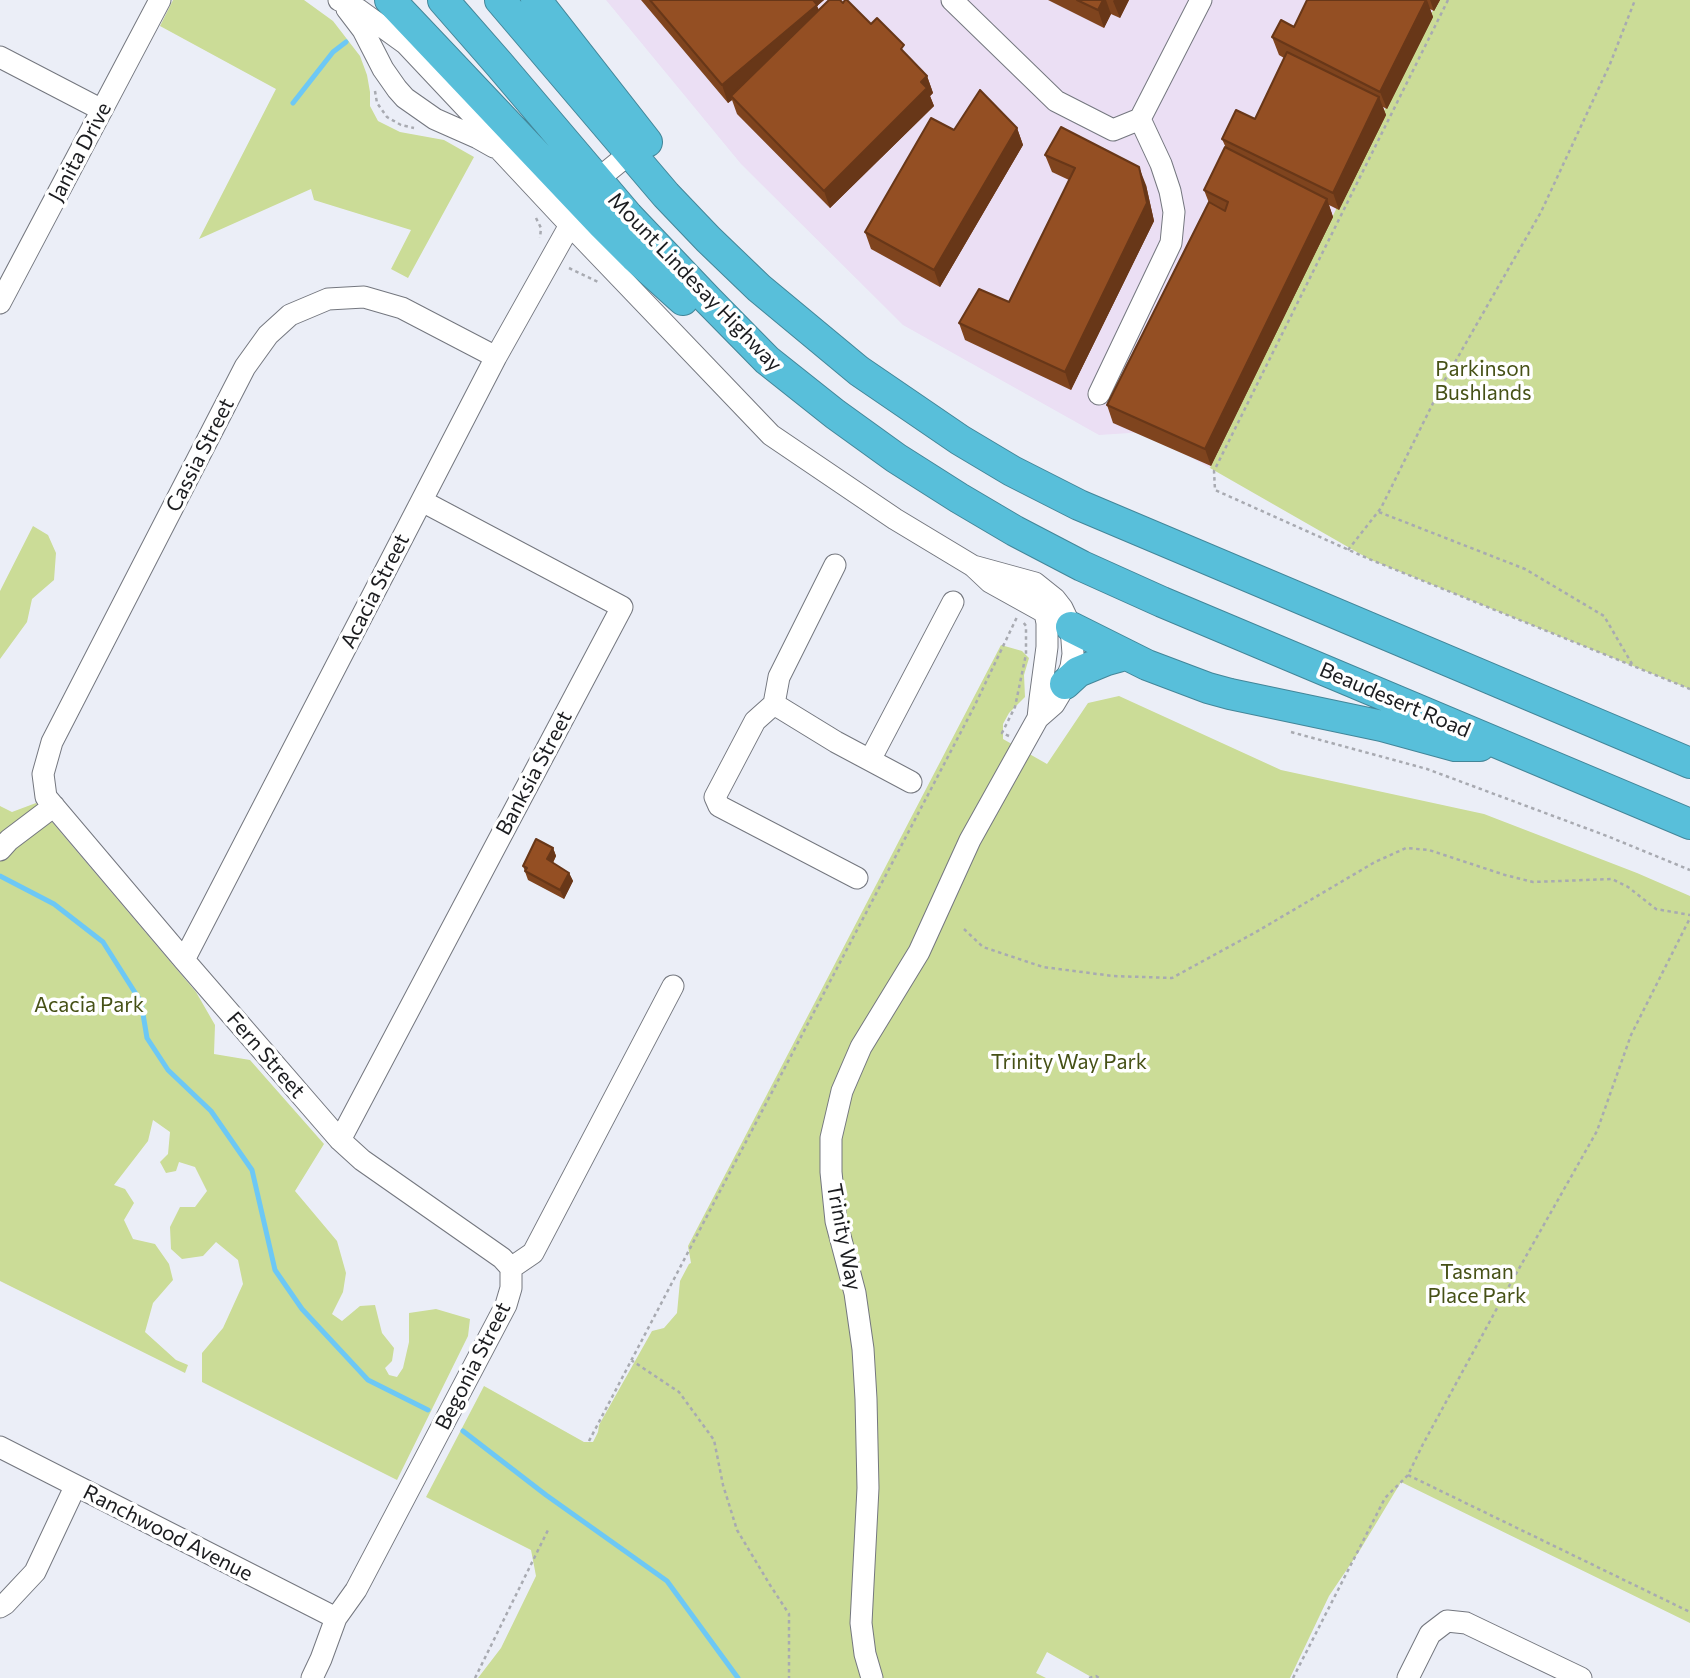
<!DOCTYPE html>
<html>
<head>
<meta charset="utf-8">
<style>
	body { margin:0 }
	canvas { display:block; background:#ebeef7 }
</style>
</head>
<body>
<canvas width="1690" height="1678"></canvas>
<script>
const ctx = document.querySelector('canvas').getContext('2d');
ctx.lineJoin = 'round';
function paint(path, color) {
  ctx.fillStyle = color;
  ctx.fill(path, 'evenodd');
}
function toPath(rows) {
  const path = new Path2D();
  for (const r of rows) {
    path.moveTo(r[0], r[1]);
    for (let i = 2; i < r.length; i += 2) path.lineTo(r[i], r[i + 1]);
  }
  return path;
}
function strokePath(path, color, width, dash) {
  ctx.strokeStyle = color;
  ctx.lineWidth = width;
  ctx.lineCap = dash ? 'butt' : 'round';
  ctx.setLineDash(dash || []);
  ctx.stroke(path);
}
function label(font, color, halo, rows, align = 'center') {
  ctx.font = font + ' Commissioner,sans-serif';
  ctx.lineWidth = 7;
  ctx.setLineDash([]);
  ctx.textBaseline = 'middle';
  ctx.strokeStyle = halo;
  ctx.fillStyle = color;
  for (const [text, x, y, turn = 0] of rows) {
    ctx.save();
    ctx.translate(x, y);
    ctx.rotate((+turn || 0) * Math.PI / 180);
    ctx.textAlign = isNaN(turn) ? turn : align;
    if (halo) ctx.strokeText(text, 0, 0);
    ctx.fillText(text, 0, 0);
    ctx.restore();
  }
}
paint(toPath([
	[606,0,1438,0,1210,468,1145,432,1099,435,903,325,741,164]
]), '#ebdff4');
paint(toPath([
	[173,0,304,0,333,21,360,56,367,75,370,92,370,106,378,121,400,132,444,140,474,157,408,278,391,269,411,230,314,200,311,189,199,239,276,89,160,26],
	[1438,0,1690,0,1690,689,1369,559,1210,468],
	[33,526,48,535,56,553,54,580,32,599,27,622,0,659,0,591],
	[1001,645,1022,651,1029,658,1024,675,1025,697,1009,713,1003,724,1003,739,1047,764,1088,703,1119,696,1281,770,1484,814,1637,873,1690,896,1690,1623,1401,1482,1360,1550,1329,1596,1290,1678,1093,1678,1047,1652,1036,1673,1046,1678,478,1678,501,1648,536,1576,531,1550,426,1497,484,1386,584,1442,593,1442,598,1432,599,1425,652,1331,664,1328,677,1313,680,1281,689,1264,691,1263,688,1246],
	[36,803,196,992,215,1025,214,1054,250,1060,324,1144,295,1191,337,1241,346,1273,343,1292,332,1314,342,1321,360,1306,375,1305,382,1333,394,1348,392,1361,385,1368,389,1375,397,1377,403,1368,409,1342,409,1313,436,1309,470,1319,468,1336,397,1480,202,1382,202,1353,223,1328,243,1284,238,1260,216,1242,203,1256,182,1259,171,1249,170,1227,180,1207,195,1207,207,1191,195,1167,179,1162,176,1171,166,1173,160,1162,168,1154,170,1132,153,1120,148,1141,114,1185,125,1189,134,1203,124,1220,133,1239,155,1244,169,1264,173,1280,153,1303,145,1332,176,1360,188,1365,185,1373,0,1281,0,806,12,812]
]), '#cbdc97');
strokePath(toPath([
	[293,103,333,52,346,42],
	[0,876,54,904,103,942,141,1002,147,1038,168,1070,211,1111,252,1170,275,1270,302,1309,368,1380,428,1410],
	[463,1431,546,1495,667,1581,738,1678]
]), '#6dc8f5', 5);
const minor = toPath([
	[339,0,359,10,406,44,486,129,499,149,570,225,771,435,895,519,973,566,990,582,1071,627],
	[952,0,1056,101,1113,130,1140,119,1201,0],
	[347,9,363,30,383,69,397,89,405,98,435,119,478,138,494,147],
	[0,57,102,110],
	[597,180,630,153],
	[0,303,160,0],
	[496,357,402,308,364,297,328,299,290,315,268,335,245,367,52,742,43,774,46,797,184,960,340,1140,362,1160,502,1258,511,1268],
	[1099,394,1171,243,1174,212,1170,191,1161,164,1140,119],
	[835,565,779,677,774,704,755,721,715,797,719,806,857,878],
	[774,704,836,742,911,782],
	[1038,718,1040,699,1047,647,1047,623,1045,613],
	[870,760,953,602],
	[0,850,9,840,54,806],
	[184,960,496,357,570,225],
	[340,1140,622,607,422,501],
	[0,1447,336,1618],
	[0,1607,5,1604,35,1572,75,1487],
	[312,1678,321,1659,336,1618,356,1590,506,1305,511,1288,511,1268,533,1253,673,986],
	[872,1678,865,1654,861,1623,868,1488,866,1399,863,1349,855,1293,836,1221,831,1172,831,1138,842,1091,861,1047,919,952,970,840,1038,718,1054,704,1060,694,1071,667,1073,654,1071,627,1062,608,1055,599,1035,583,973,566],
	[1408,1678,1430,1634,1447,1621,1466,1623,1581,1678]
]);
const highway = toPath([
	[390,0,603,225,634,256,683,300],
	[443,0,499,64,628,216,707,299,767,360,835,414,896,458,959,498,1015,531,1082,566,1162,602,1690,824],
	[500,0,666,195,708,239,759,288,859,371,960,440,1012,471,1079,505,1690,763],
	[536,0,647,142],
	[1071,627,1147,665,1208,688,1230,694,1382,726,1455,746,1480,746],
	[1065,684,1078,672,1107,660,1125,655]
]);
strokePath(minor, '#74777f', 23);
strokePath(highway, '#438699', 32);
strokePath(toPath([
	[1448,0,1214,471,1215,490,1369,559,1690,689],
	[375,91,377,103,387,117,401,125,414,128],
	[536,218,541,228,540,238],
	[569,268,598,282],
	[1379,512,1525,569,1604,616,1632,664],
	[1348,550,1381,508,1443,383,1541,212,1610,64,1635,0],
	[1291,732,1427,769,1607,836,1690,870],
	[1009,736,1002,733,1015,707,1026,654,1026,626,1023,622],
	[964,929,983,947,1043,967,1113,976,1172,978,1256,932,1375,862,1406,848,1429,850,1505,875,1533,882,1612,879,1628,887,1656,909,1690,915],
	[631,1360,679,1392,714,1440,723,1485,737,1530,770,1585,789,1614,789,1678],
	[589,1441,974,707,1017,617],
	[1408,1475,1690,1612],
	[475,1678,548,1530],
	[1089,1678,1096,1676,1099,1678],
	[1293,1678,1385,1498,1408,1475,1422,1446,1508,1288,1597,1131,1631,1035,1690,918]
]), '#a8aab1', 2.5, [3.5, 3.5]);
strokePath(minor, '#fff', 21);
strokePath(highway, '#58bfda', 30);
paint(toPath([
	[641,0,824,0,817,6,819,10,871,24,908,56,927,76,933,93,930,96,934,106,830,208,737,114,732,100,728,103],
	[1048,0,1129,0,1120,18,1111,14,1104,28],
	[1307,0,1440,0,1434,11,1430,9,1433,17,1387,109,1383,107,1386,115,1339,210,1329,205,1333,217,1211,466,1113,423,1107,405,1209,203,1204,190,1226,148,1222,139,1255,119,1284,58,1279,55,1272,37,1294,27],
	[1017,128,1023,145,940,287,871,249,865,232,954,130],
	[1045,155,1146,185,1154,221,1071,390,965,340,959,323,1009,302,1069,180,1052,172],
	[553,848,556,856,553,863,569,873,573,881,564,899,528,880,523,866]
]), '#7f441e');
paint(toPath([
	[809,0,824,0,817,6,823,22,731,96,732,100,728,103,722,85],
	[1103,0,1106,0,1111,14,1104,28,1098,10],
	[1114,0,1129,0,1120,18,1113,1],
	[1427,0,1433,17,1387,109,1380,92],
	[1430,0,1440,0,1434,11],
	[927,76,933,93,930,96,934,106,830,208,824,191],
	[1379,97,1386,115,1339,210,1333,193],
	[1017,128,1023,145,940,287,934,270],
	[1139,167,1146,185,1154,221,1071,390,1065,372],
	[1327,199,1333,217,1211,466,1205,449],
	[553,848,556,856,550,868,547,859],
	[569,873,573,881,564,899,560,890]
]), '#683718');
const building = toPath([
	[650,0,813,0,817,5,722,85,650,0],
	[829,0,840,0,843,3,845,0,847,0,871,24,877,18,904,45,901,49,927,76,921,82,927,88,824,191,731,96,829,0],
	[1077,0,1103,0,1098,10,1077,0],
	[1307,0,1426,0,1380,92,1272,37,1281,20,1294,27,1307,0],
	[1287,52,1379,97,1333,193,1222,139,1236,110,1255,119,1287,52],
	[980,90,1017,128,934,270,865,232,931,118,954,130,980,90],
	[1061,127,1139,167,1147,203,1065,372,959,323,979,289,1009,302,1075,168,1045,155,1061,127],
	[1225,147,1327,199,1205,449,1107,405,1209,202,1225,211,1228,202,1204,190,1225,147],
	[536,839,553,848,547,859,569,873,560,890,525,871,527,868,523,866,536,839]
]);
paint(building, '#944f23');
strokePath(building, '#683718', 2);
label('21px', '#1b1c1f', '#fff', [
	["Janita Drive",80,152,-62],
	["Mount Lindesay Highway",695,282,46],
	["Cassia Street",200,455,-63],
	["Acacia Street",375,591,-63],
	["Beaudesert Road",1395,700,23],
	["Banksia Street",534,773,-62],
	["Fern Street",266,1055,49],
	["Trinity Way",844,1237,79],
	["Begonia Street",473,1366,-63],
	["Ranchwood Avenue",168,1533,27]
]);
label('21px', '#465116', '#fff', [
	["Parkinson",1483,369],
	["Bushlands",1483,393],
	["Acacia Park",89,1005],
	["Trinity Way Park",1069,1062],
	["Tasman",1477,1272],
	["Place Park",1477,1296]
]);
</script>
</body>
</html>
